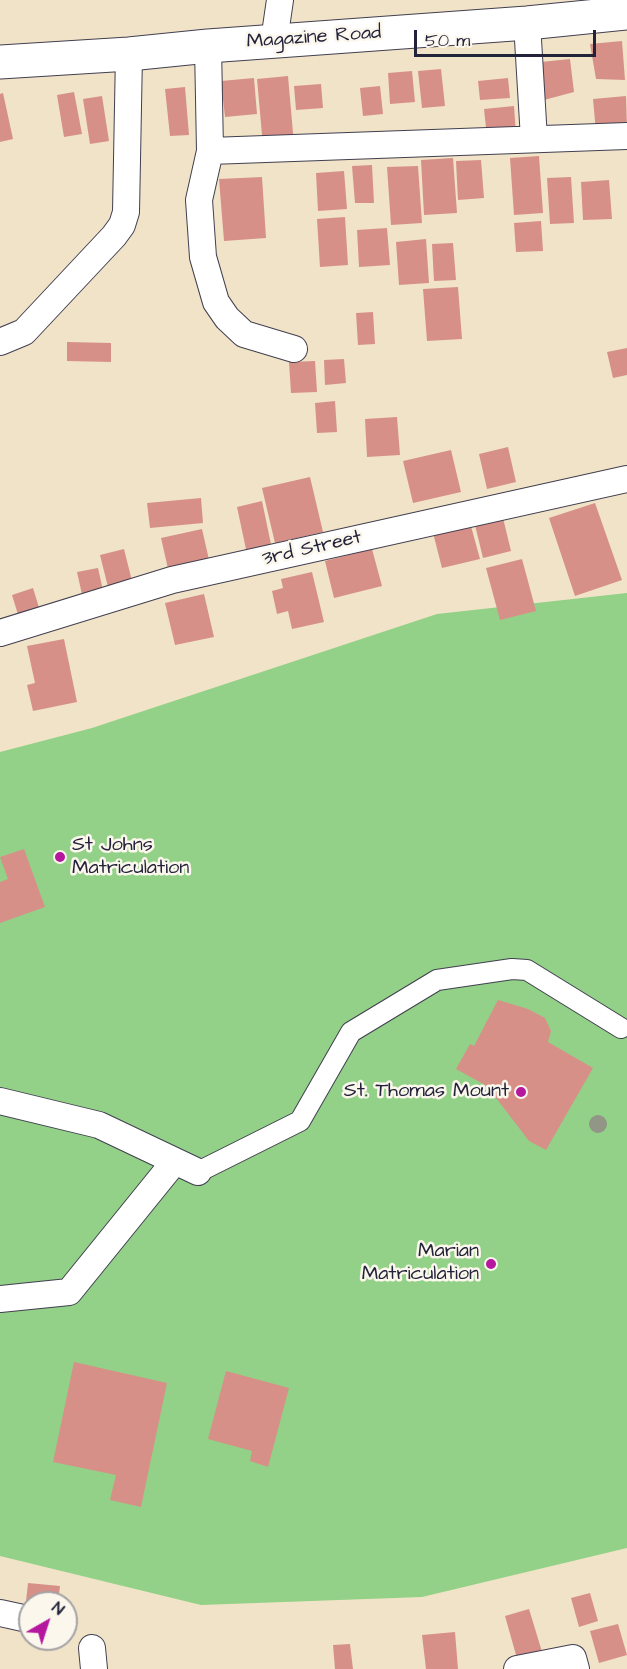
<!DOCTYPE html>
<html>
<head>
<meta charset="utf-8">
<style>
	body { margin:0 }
	#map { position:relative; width:627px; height:1669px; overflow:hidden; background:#f1e3c7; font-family:"Architects Daughter",sans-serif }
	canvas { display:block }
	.north { position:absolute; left:18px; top:1591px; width:60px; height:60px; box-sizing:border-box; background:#fbf7ec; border:2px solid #a4a2a5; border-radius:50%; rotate:39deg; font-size:16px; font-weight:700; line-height:24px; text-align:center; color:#22223b }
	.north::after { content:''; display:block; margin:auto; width:21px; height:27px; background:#b5179e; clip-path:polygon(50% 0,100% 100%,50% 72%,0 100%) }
	.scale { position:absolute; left:414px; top:30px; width:182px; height:27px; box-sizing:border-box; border:3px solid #22223b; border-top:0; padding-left:8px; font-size:18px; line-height:21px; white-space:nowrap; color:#22223b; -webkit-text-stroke:4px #fbf7ec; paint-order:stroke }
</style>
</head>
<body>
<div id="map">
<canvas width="627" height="1669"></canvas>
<div class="north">N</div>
<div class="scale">50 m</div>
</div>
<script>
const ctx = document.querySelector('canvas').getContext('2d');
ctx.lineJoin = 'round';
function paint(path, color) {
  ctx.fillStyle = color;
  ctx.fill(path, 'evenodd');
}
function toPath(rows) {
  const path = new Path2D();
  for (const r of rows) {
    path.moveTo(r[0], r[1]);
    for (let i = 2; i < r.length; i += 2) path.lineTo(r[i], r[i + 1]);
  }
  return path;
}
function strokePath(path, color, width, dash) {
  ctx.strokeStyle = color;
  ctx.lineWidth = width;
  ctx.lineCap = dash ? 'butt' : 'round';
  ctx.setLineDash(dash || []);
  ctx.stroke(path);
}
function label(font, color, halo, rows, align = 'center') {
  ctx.font = font + ' "Architects Daughter",sans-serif';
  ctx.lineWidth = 5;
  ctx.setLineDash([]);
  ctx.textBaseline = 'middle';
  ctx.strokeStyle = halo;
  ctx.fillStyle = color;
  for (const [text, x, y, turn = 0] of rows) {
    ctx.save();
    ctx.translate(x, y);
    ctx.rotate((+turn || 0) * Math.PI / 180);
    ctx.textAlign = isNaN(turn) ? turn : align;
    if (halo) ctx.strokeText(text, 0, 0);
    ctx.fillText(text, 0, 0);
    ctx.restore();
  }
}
paint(toPath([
	[627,593,627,1548,422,1597,201,1605,0,1556,0,752,92,728,437,614]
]), '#92d187');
paint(toPath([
	[622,41,625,80,596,79,590,44],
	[570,59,574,92,544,100,541,62],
	[441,69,445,106,422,108,418,71],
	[412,71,415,102,390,104,388,73],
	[288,76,294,144,263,146,257,79],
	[254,78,257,114,225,117,221,81],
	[508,78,510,98,480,100,478,81],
	[321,84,323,108,296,110,294,86],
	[380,86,383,114,363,116,360,88],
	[185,87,189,135,170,136,165,89],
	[74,92,82,134,64,137,57,95],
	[3,93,13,139,0,142,0,94],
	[102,96,109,141,90,144,83,99],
	[626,96,627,129,596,132,593,99],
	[514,106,516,134,487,137,484,109],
	[539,156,543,213,514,215,510,158],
	[453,158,457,213,424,215,421,160],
	[481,160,484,198,458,200,456,161],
	[372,165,374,203,355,203,352,166],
	[418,166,422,223,391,225,387,167],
	[344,171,347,209,318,211,316,173],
	[262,177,266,238,224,241,219,179],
	[571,177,574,223,550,224,547,178],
	[609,180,612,219,583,220,581,182],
	[345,217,348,265,320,267,317,219],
	[541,221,543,251,516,252,514,223],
	[387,228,390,265,359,267,357,230],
	[426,239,429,283,399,285,396,242],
	[453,243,456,280,434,281,432,244],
	[458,287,462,339,427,341,423,289],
	[373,312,375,344,358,345,356,313],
	[67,342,111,343,111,362,67,361],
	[627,348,627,375,613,378,607,352],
	[344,359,346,383,325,385,324,360],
	[315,361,317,392,291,393,289,362],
	[335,401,337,432,317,433,315,403],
	[397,417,400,455,367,457,365,419],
	[508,447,516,482,487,489,479,454],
	[451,450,461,492,413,503,403,461],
	[310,477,323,532,275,543,262,488],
	[201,498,203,523,150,528,147,503],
	[262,501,272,549,247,554,237,507],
	[595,503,622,580,575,596,549,518],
	[503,518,511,551,483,558,475,525],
	[469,519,480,559,442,568,432,529],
	[202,529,210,564,169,573,161,538],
	[124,549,133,585,109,591,100,555],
	[372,549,382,586,334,598,325,561],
	[522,559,536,611,500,620,486,568],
	[98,568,104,595,83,599,77,572],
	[312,572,324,622,292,629,288,611,277,614,272,591,283,588,281,579],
	[33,588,41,614,20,621,12,595],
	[204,594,214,637,175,645,165,603],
	[64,639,77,702,33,711,27,685,35,683,27,646],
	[24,849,45,907,0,923,0,882,8,879,0,857],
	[498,1000,528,1009,545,1018,551,1031,548,1042,593,1068,546,1150,529,1141,487,1086,456,1069,470,1044,474,1046],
	[74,1362,167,1383,141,1507,110,1500,116,1475,53,1462],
	[226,1371,289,1388,268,1467,250,1461,252,1451,208,1439],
	[28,1583,60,1586,58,1603,26,1601],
	[590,1593,598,1621,579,1627,571,1598],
	[529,1609,543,1655,518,1662,505,1616],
	[618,1624,627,1655,599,1663,590,1631],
	[455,1632,458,1669,426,1669,422,1635],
	[350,1644,353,1669,335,1669,333,1645]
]), '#d79088');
const pedestrian = toPath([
	[198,1172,300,1121,351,1032,437,980,512,969,527,970,621,1028]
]);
const minor = toPath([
	[527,23,534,139],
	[274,41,280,0],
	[208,46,210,151,199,200,203,257,216,302,227,318,244,334,294,349],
	[210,151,627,136],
	[0,342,24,332,114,236,122,225,126,212,129,54],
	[0,633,172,580,627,479],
	[0,1101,99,1125,198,1172],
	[0,1299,69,1292,175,1161],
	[0,1613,23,1618],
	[92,1648,94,1669],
	[517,1669,573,1658,576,1669]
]);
const tertiary = toPath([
	[0,62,129,54,208,46,527,23,627,13]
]);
strokePath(pedestrian, '#413f50', 22);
strokePath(minor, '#413f50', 28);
strokePath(tertiary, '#413f50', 35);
strokePath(pedestrian, '#fff', 20);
strokePath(minor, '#fff', 26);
strokePath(tertiary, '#fff', 33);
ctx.fillStyle = '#929687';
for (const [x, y] of [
	[598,1124]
]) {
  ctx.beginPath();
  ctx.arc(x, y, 9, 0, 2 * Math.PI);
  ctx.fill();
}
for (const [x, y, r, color] of [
	[60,857,6,"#b5179e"],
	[521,1092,6,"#b5179e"],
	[491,1264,6,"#b5179e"]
]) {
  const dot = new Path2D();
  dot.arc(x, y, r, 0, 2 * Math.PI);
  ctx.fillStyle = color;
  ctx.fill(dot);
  strokePath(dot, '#fbf7ec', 2);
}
label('20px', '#22223b', '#fbf7ec', [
	["Magazine Road",314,38,-4],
	["3rd Street",312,549,-13]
]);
label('20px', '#22223b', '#fbf7ec', [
	["St Johns",72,846,"left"],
	["Matriculation",72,869,"left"],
	["St. Thomas Mount",509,1092],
	["Marian",479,1252],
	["Matriculation",479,1275]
], 'right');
</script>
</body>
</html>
